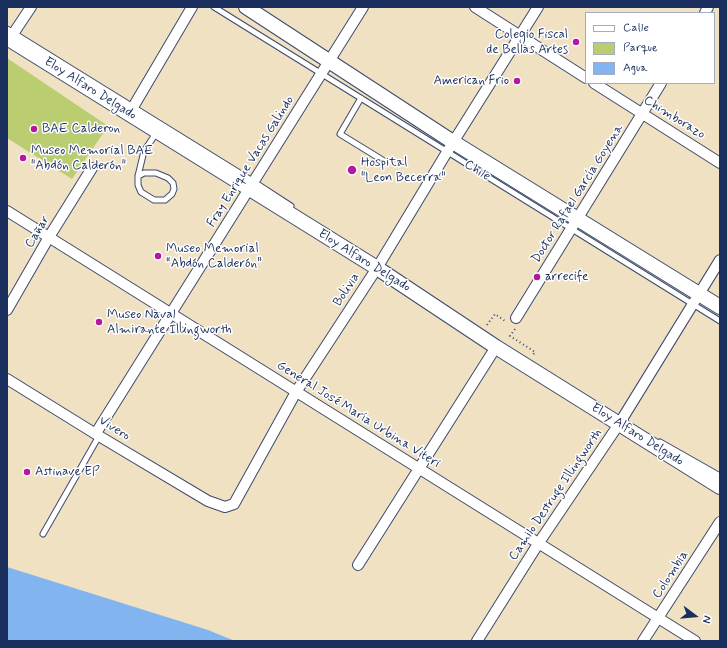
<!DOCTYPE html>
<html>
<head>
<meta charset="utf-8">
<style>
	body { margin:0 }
	#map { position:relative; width:727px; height:648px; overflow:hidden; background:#f0e1c3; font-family:Mynerve,sans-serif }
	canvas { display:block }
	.frame { position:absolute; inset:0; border:8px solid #1b2f5e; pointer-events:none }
	.legend { position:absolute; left:585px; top:12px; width:130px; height:72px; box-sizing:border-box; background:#fff; border:1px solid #a4acbf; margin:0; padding:5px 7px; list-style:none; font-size:12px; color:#1b2f5e }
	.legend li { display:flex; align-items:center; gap:8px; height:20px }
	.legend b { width:20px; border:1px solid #a4acbf }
	.north { position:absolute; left:675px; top:596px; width:40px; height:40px; -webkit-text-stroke:3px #fff; paint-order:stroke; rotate:106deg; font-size:11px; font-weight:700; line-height:16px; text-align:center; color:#1b2f5e }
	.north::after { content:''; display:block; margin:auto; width:14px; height:18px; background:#1b2f5e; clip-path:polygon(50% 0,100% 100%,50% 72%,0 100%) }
</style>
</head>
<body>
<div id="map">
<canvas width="727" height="648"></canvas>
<div class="frame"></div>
<ul class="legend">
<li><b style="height:5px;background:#fff"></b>Calle</li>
<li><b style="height:11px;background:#bacd70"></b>Parque</li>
<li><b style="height:11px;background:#82b5ef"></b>Agua</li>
</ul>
<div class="north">N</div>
</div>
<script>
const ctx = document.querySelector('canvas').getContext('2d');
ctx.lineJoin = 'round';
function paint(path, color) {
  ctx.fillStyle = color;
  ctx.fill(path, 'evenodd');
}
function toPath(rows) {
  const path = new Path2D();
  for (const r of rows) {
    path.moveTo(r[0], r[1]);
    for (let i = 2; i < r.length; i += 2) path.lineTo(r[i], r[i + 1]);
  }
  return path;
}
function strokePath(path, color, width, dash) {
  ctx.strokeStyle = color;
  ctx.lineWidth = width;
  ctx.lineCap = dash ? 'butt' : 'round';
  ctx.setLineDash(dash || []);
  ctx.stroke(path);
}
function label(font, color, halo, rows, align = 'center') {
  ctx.font = font + ' Mynerve,sans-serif';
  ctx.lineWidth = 3;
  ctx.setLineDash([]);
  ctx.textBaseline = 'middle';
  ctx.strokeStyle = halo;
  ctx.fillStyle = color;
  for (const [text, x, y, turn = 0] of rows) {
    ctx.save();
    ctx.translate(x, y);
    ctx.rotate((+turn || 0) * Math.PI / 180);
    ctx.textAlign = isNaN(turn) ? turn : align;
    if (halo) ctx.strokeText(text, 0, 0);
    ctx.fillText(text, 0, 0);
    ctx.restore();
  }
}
paint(toPath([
	[7,58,108,126,72,179,7,138]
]), '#bacd70');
paint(toPath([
	[7,567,208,630,235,641,7,641]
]), '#82b5ef');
const lane = toPath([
	[214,7,720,321],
	[7,29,254,182,291,206],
	[361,98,340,134,384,161],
	[138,176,144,173,156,173,168,178,173,183,174,189,172,194,165,200,154,200,141,192,138,185,138,176,144,151,157,132],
	[660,442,720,476],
	[43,534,99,436]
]);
const street = toPath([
	[475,7,586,78],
	[705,13,708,7],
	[9,40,31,7],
	[594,83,720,163],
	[129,114,192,7],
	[7,211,695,641],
	[7,310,49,237,92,168],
	[516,318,661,83],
	[7,379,99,436,208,501,225,507,234,504,296,392,377,268,447,152,538,7],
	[96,433,363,7],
	[358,565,496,347],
	[477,641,538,544,619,424,720,260],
	[643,641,720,522]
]);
const secondary = toPath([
	[246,7,453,142,720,307],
	[7,38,377,268,496,347,720,487]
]);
strokePath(lane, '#3b4a6d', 7);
strokePath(street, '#3b4a6d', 12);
strokePath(secondary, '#3b4a6d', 16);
strokePath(toPath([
	[487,325,495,314,505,321],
	[515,329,510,336,535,352,533,355]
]), '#3b4a6d', 2, [1, 3]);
strokePath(lane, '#fff', 5);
strokePath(street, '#fff', 10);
strokePath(secondary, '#fff', 14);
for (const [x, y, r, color] of [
	[576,42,4,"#b5179e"],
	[517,81,4,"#b5179e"],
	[34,129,4,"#b5179e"],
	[23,158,4,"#b5179e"],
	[352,170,5,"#b5179e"],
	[158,256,4,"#b5179e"],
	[537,277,4,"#b5179e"],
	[99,322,4,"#b5179e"],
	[27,472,4,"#b5179e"]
]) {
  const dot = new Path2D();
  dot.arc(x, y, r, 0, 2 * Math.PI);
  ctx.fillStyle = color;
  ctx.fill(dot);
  strokePath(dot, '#fff', 1.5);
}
label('13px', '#1b2f5e', '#fff', [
	["Colegio Fiscal",568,35,"right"],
	["de Bellas Artes",568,50,"right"],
	["American Frio",509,81,"right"],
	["BAE Calderon",42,129],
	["Museo Memorial BAE",31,151],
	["\"Abdón Calderón\"",31,166],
	["Hospital",361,163],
	["\"Leon Becerra\"",361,178],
	["Museo Memorial",166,249],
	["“Abdón Calderón”",166,264],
	["arrecife",545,277],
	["Museo Naval",107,315],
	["Almirante Illingworth",107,330],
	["Astinave EP",35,472]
], 'left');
label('13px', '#1b2f5e', '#fff', [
	["Eloy Alfaro Delgado",90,89,32],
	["Chimborazo",674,118,32],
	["Fray Enrique Vacas Galindo",251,162,-58],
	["Chile",477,171,32],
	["Doctor Rafael García Goyena",578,194,-58],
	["Cañar",38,232,-59],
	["Eloy Alfaro Delgado",364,261,32],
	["Bolivia",347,290,-57],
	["General José María Urbina Viteri",358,415,32],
	["Vivero",114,429,32],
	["Eloy Alfaro Delgado",637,435,32],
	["Camilo Destruge Illingworth",556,495,-56],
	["Colombia",671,575,-57]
]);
</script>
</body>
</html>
